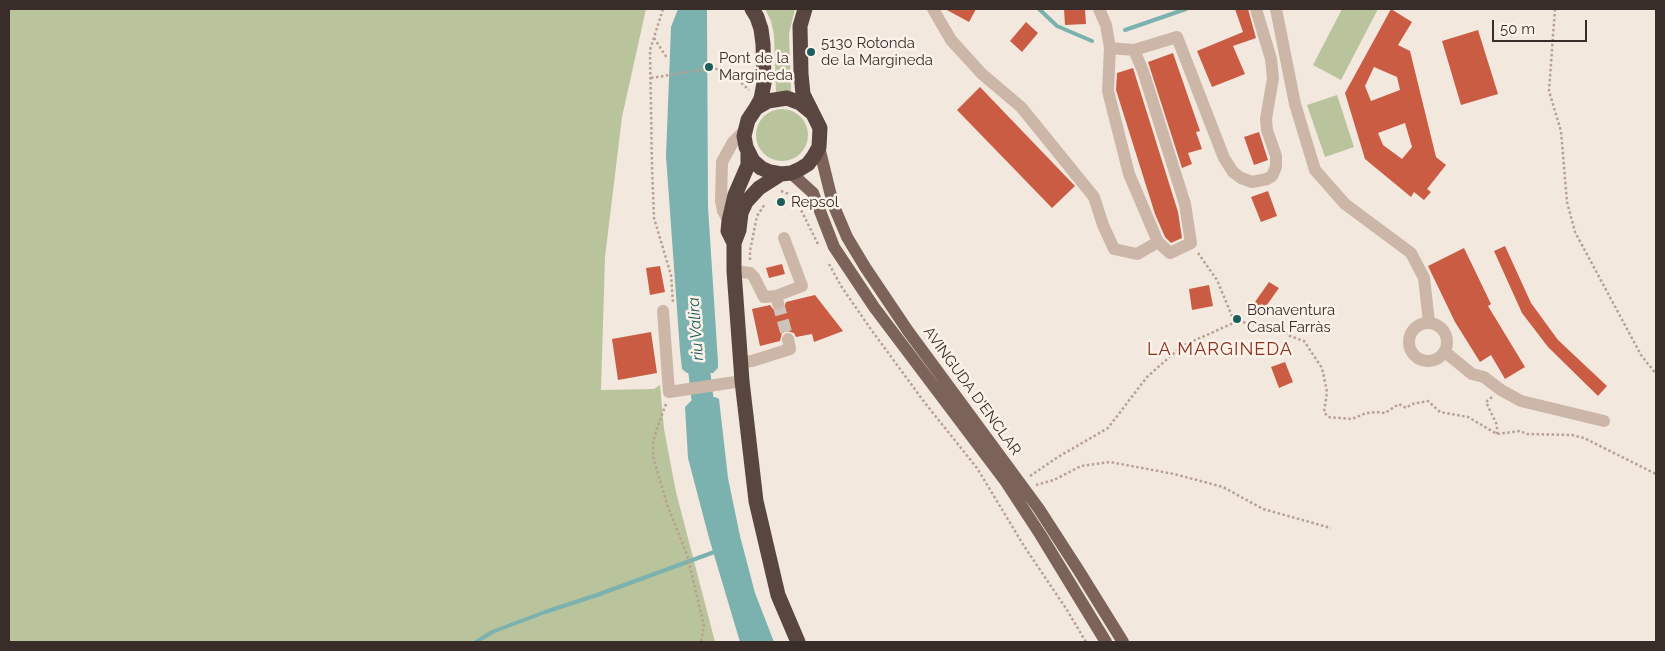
<!DOCTYPE html>
<html>
<head>
<meta charset="utf-8">
<style>
	body { margin:0 }
	#map { position:relative; width:1665px; height:651px; overflow:hidden; background:#f3e8dd; font-family:Raleway,sans-serif }
	canvas { display:block }
	.frame { position:absolute; inset:0; border:10px solid #392d29; pointer-events:none }
	.scale { position:absolute; left:1492px; top:20px; width:95px; height:22px; box-sizing:border-box; border:2px solid #392d29; border-top:0; padding-left:6px; font-size:15px; line-height:18px; white-space:nowrap; color:#392d29; -webkit-text-stroke:4px #fbf2ea; paint-order:stroke }
</style>
</head>
<body>
<div id="map">
<canvas width="1665" height="651"></canvas>
<div class="frame"></div>
<div class="scale">50 m</div>
</div>
<script>
const ctx = document.querySelector('canvas').getContext('2d');
ctx.lineJoin = 'round';
function paint(path, color) {
  ctx.fillStyle = color;
  ctx.fill(path, 'evenodd');
}
function toPath(rows) {
  const path = new Path2D();
  for (const r of rows) {
    if (r.length === 3) {
      path.moveTo(r[0] + r[2], r[1]);
      path.arc(r[0], r[1], r[2], 0, 2 * Math.PI);
      continue;
    }
    path.moveTo(r[0], r[1]);
    for (let i = 2; i < r.length; i += 2) path.lineTo(r[i], r[i + 1]);
  }
  return path;
}
function strokePath(path, color, width, dash) {
  ctx.strokeStyle = color;
  ctx.lineWidth = width;
  ctx.lineCap = dash ? 'butt' : 'round';
  ctx.setLineDash(dash || []);
  ctx.stroke(path);
}
function label(font, color, halo, rows, align = 'center') {
  ctx.font = font + ' Raleway,sans-serif';
  ctx.lineWidth = 5;
  ctx.setLineDash([]);
  ctx.textBaseline = 'middle';
  ctx.strokeStyle = halo;
  ctx.fillStyle = color;
  for (const [text, x, y, turn = 0] of rows) {
    ctx.save();
    ctx.translate(x, y);
    ctx.rotate((+turn || 0) * Math.PI / 180);
    ctx.textAlign = isNaN(turn) ? turn : align;
    if (halo) ctx.strokeText(text, 0, 0);
    ctx.fillText(text, 0, 0);
    ctx.restore();
  }
}
paint(toPath([
	[9,9,646,9,622,117,605,257,601,390,654,389,660,385,664,429,676,492,715,642,9,642],
	[765,9,795,9,789,34,791,91,776,92,774,35,771,21],
	[1342,9,1378,9,1341,80,1313,65],
	[1337,95,1354,147,1325,157,1307,105],
	[782,135,26]
]), '#b9c39c');
paint(toPath([
	[678,9,707,9,708,207,718,362,718,368,713,373,687,373,682,369,680,351,666,156,671,27],
	[715,397,719,399,728,478,740,536,755,593,774,642,740,642,709,538,688,458,685,407,693,399]
]), '#7bb2b0');
strokePath(toPath([
	[1039,9,1057,26,1092,41],
	[1125,30,1186,9],
	[476,642,492,632,545,612,597,595,717,551]
]), '#7bb2b0', 4);
strokePath(toPath([
	[696,344,706,429]
]), '#7bb2b0', 22);
paint(toPath([
	[945,9,976,9,969,22],
	[1064,9,1085,9,1086,24,1065,25],
	[1235,9,1248,9,1256,38,1233,46,1245,74,1212,87,1197,51,1243,32],
	[1391,9,1412,22,1398,45,1410,51,1436,157,1446,165,1427,189,1431,192,1424,200,1414,192,1411,197,1365,159,1345,93],
	[1374,67,1397,77,1400,90,1371,101,1365,86],
	[1405,123,1412,147,1402,159,1383,145,1378,133],
	[1026,22,1038,33,1022,52,1010,41],
	[1478,30,1498,94,1461,105,1442,41],
	[1173,53,1200,131,1196,132,1202,149,1188,153,1192,164,1182,168,1148,62],
	[1133,68,1178,212,1182,238,1171,243,1165,237,1155,214,1116,90,1117,73],
	[980,87,1075,186,1052,208,957,110],
	[1259,132,1268,160,1254,165,1244,137],
	[1268,191,1277,216,1261,222,1251,197],
	[1505,246,1531,303,1558,340,1607,386,1598,396,1548,347,1522,313,1494,251],
	[1464,248,1491,304,1488,306,1525,367,1505,379,1491,355,1480,362,1455,322,1428,266],
	[782,264,785,274,769,278,766,268],
	[660,266,665,292,650,295,646,268],
	[1269,282,1279,288,1259,316,1250,309],
	[1209,285,1213,306,1192,310,1189,289],
	[815,295,843,331,814,342,812,334,796,337,794,333,787,331,782,333,780,341,760,346,752,309,770,305,773,309,780,311,784,308,786,302],
	[651,332,657,373,618,380,612,339],
	[1285,362,1293,382,1279,388,1271,367]
]), '#ca5c44');
strokePath(toPath([
	[778,303,788,339]
]), '#cec3b9', 12, [12, 6]);
strokePath(toPath([
	[663,9,650,50,652,168,654,218,671,275,673,303],
	[1555,9,1549,91,1561,131,1567,202,1575,232,1641,355,1656,374],
	[654,38,667,58],
	[651,78,707,69,718,69,728,73,738,80,749,90],
	[781,191,794,196,819,246],
	[1198,253,1217,280,1232,316,1238,321,1256,325,1270,324,1280,327,1290,336,1304,341,1322,368,1327,392,1324,412,1328,417,1352,419,1366,413,1376,412,1385,413,1399,404,1406,408,1412,404,1428,401,1440,412,1468,417,1497,434,1520,431,1527,434,1572,435,1584,438,1656,474],
	[750,260,750,251,757,216,765,204],
	[829,264,841,286,870,328,925,403,977,468,1024,546,1067,610,1086,642],
	[1492,397,1486,402,1497,425,1497,434],
	[666,404,658,425,653,442,653,457,667,504,687,555,704,626,701,642],
	[1030,476,1058,457,1108,428,1147,377,1182,346,1238,321],
	[1036,485,1054,480,1081,466,1110,462,1174,474,1223,487,1263,509,1331,528]
]), '#b8a093', 2.5, [2.5, 2.5]);
strokePath(toPath([
	[933,9,951,40,982,74,1021,107,1094,197,1103,225,1114,249,1137,254,1158,242],
	[1099,9,1106,25,1110,48,1108,91,1129,174,1158,242,1170,253,1191,243,1185,204,1143,71,1134,50,1110,48],
	[1276,9,1295,104,1315,170,1345,204,1411,253,1424,278,1429,322],
	[1134,50,1177,37,1224,158,1233,172,1241,178,1252,182,1267,179,1272,176,1276,167,1276,156,1267,130,1266,119,1273,78,1271,59,1256,9],
	[729,221,723,211,721,201,722,162,733,142,745,130],
	[734,271,750,273,754,277,764,297,776,296,778,303],
	[776,296,802,286,784,238],
	[663,311,669,392,742,381],
	[1428,342,19],
	[1445,352,1472,374,1484,377,1501,390,1521,401,1604,421],
	[741,362,752,361,790,349,788,339]
]), '#ccb6a8', 12);
strokePath(toPath([
	[819,147,833,204,847,237,865,267,908,331,1039,509,1079,571,1123,642],
	[791,173,813,193,834,247,874,307,1006,482,1040,534,1106,642]
]), '#7b6359', 12);
strokePath(toPath([
	[752,9,757,17,761,29,763,44,764,83,761,99,756,108],
	[805,9,800,26,801,74,803,94,820,128,819,147,814,156,808,164,800,169,791,173,781,174,770,172,761,168,753,161,746,147,744,136,748,120,756,108,768,101,787,98,800,103,811,112],
	[781,174,759,188,746,202,741,213,739,230,734,243,734,271,742,381,756,501,778,595,798,642],
	[734,243,728,231,729,221,735,195,748,165,748,152]
]), '#5a4640', 15);
for (const [x, y, r, color] of [
	[811,52,5,"#1c5c5c"],
	[709,67,5,"#1c5c5c"],
	[781,202,5,"#1c5c5c"],
	[1237,319,5,"#1c5c5c"]
]) {
  const dot = new Path2D();
  dot.arc(x, y, r, 0, 2 * Math.PI);
  ctx.fillStyle = color;
  ctx.fill(dot);
  strokePath(dot, '#fbf2ea', 2);
}
label('15px', '#392d29', '#fbf2ea', [
	["5130 Rotonda",821,43],
	["de la Margineda",821,60],
	["Pont de la",719,58],
	["Margineda",719,75],
	["Repsol",791,202],
	["Bonaventura",1247,310],
	["Casal Farràs",1247,327]
], 'left');
label('15px', '#392d29', '#fbf2ea', [
	["AVINGUDA D'ENCLAR",972,391,54]
]);
label('italic 16px', '#1c5c5c', '#fbf2ea', [
	["riu Valira",696,329,-94]
]);
ctx.letterSpacing = '1px';
label('18px', '#8b311e', '#fbf2ea', [
	["LA MARGINEDA",1220,350]
]);
ctx.letterSpacing = '0px';
</script>
</body>
</html>
